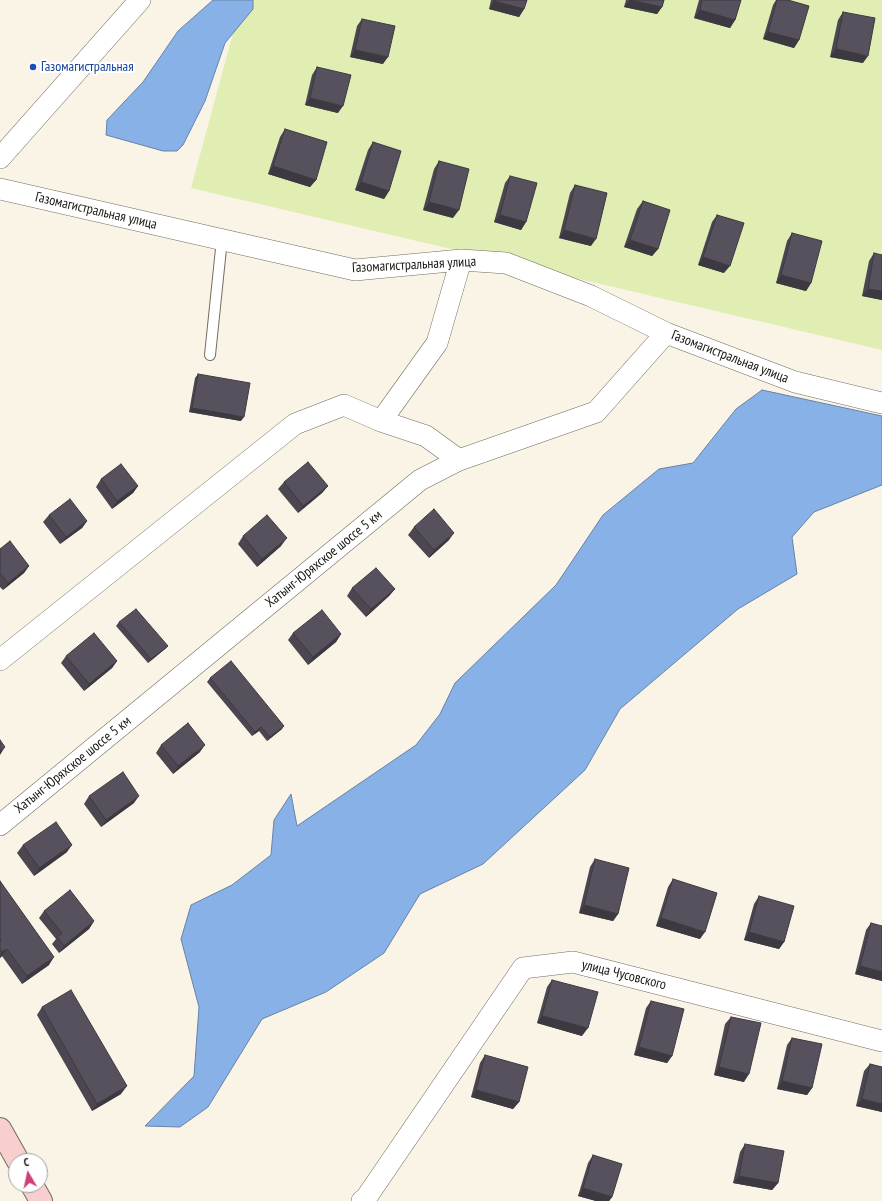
<!DOCTYPE html>
<html>
<head>
<meta charset="utf-8">
<style>
	body { margin:0 }
	#map { position:relative; width:882px; height:1201px; overflow:hidden; background:#faf4e6; font-family:"PT Sans Narrow",sans-serif }
	canvas { display:block }
	.north { position:absolute; left:8px; top:1153px; width:40px; height:40px; box-sizing:border-box; background:#fff; border:1px solid #a3a2a0; border-radius:50%; rotate:351deg; font-size:11px; font-weight:700; line-height:16px; text-align:center; color:#181611 }
	.north::after { content:''; display:block; margin:auto; width:14px; height:18px; background:#cc4178; clip-path:polygon(50% 0,100% 100%,50% 72%,0 100%) }
</style>
</head>
<body>
<div id="map">
<canvas width="882" height="1201"></canvas>
<div class="north">С</div>
</div>
<script>
const ctx = document.querySelector('canvas').getContext('2d');
ctx.lineJoin = 'round';
function paint(path, color) {
  ctx.fillStyle = color;
  ctx.fill(path, 'evenodd');
}
function toPath(rows) {
  const path = new Path2D();
  for (const r of rows) {
    path.moveTo(r[0], r[1]);
    for (let i = 2; i < r.length; i += 2) path.lineTo(r[i], r[i + 1]);
  }
  return path;
}
function strokePath(path, color, width, dash) {
  ctx.strokeStyle = color;
  ctx.lineWidth = width;
  ctx.lineCap = dash ? 'butt' : 'round';
  ctx.setLineDash(dash || []);
  ctx.stroke(path);
}
function label(font, color, halo, rows, align = 'center') {
  ctx.font = font + ' "PT Sans Narrow",sans-serif';
  ctx.lineWidth = 4;
  ctx.setLineDash([]);
  ctx.textBaseline = 'middle';
  ctx.strokeStyle = halo;
  ctx.fillStyle = color;
  for (const [text, x, y, turn = 0] of rows) {
    ctx.save();
    ctx.translate(x, y);
    ctx.rotate((+turn || 0) * Math.PI / 180);
    ctx.textAlign = isNaN(turn) ? turn : align;
    if (halo) ctx.strokeText(text, 0, 0);
    ctx.fillText(text, 0, 0);
    ctx.restore();
  }
}
paint(toPath([
	[242,0,882,0,882,350,191,188]
]), '#e0eeb4');
const water = toPath([
	[213,0,253,0,253,9,225,43,205,101,183,145,177,151,163,151,106,135,107,120,143,82,178,31,213,0],
	[762,390,882,416,882,485,814,512,792,537,797,574,738,609,620,709,585,770,483,864,420,894,384,953,326,992,262,1019,208,1107,180,1127,145,1126,194,1076,199,1007,181,939,191,905,232,885,271,855,274,820,291,794,297,826,416,745,440,714,455,683,556,585,603,515,659,469,693,463,736,409,762,390]
]);
paint(water, '#88b1e7');
strokePath(water, '#6682a7', 1);
const service = toPath([
	[210,355,222,239]
]);
const minor = toPath([
	[0,158,140,0],
	[0,189,355,270,461,260,506,263,591,296,666,333,795,382,882,403],
	[381,421,426,436,459,460],
	[0,660,295,424,344,405,381,421,437,343,461,260],
	[0,825,420,480,459,460,596,412,666,333],
	[362,1201,366,1198,523,968,573,962,882,1041]
]);
const secondary = toPath([
	[0,1129,18,1161],
	[32,1185,41,1201]
]);
strokePath(service, '#716c60', 12);
strokePath(minor, '#716c60', 22);
strokePath(secondary, '#716c60', 24);
strokePath(service, '#fff', 10);
strokePath(minor, '#fff', 21);
strokePath(secondary, '#f8cfcf', 22);
paint(toPath([
	[491,0,527,0,524,9,519,17,489,9],
	[626,0,664,0,662,7,657,14,624,7],
	[699,0,741,0,735,20,730,28,694,18],
	[776,0,788,0,799,40,794,48,763,39,773,5],
	[843,12,863,63,830,57,838,20],
	[362,19,383,64,350,57,357,26],
	[317,67,338,113,305,105,312,75],
	[285,129,316,180,310,187,268,174,280,137],
	[373,142,389,191,384,199,355,190,368,150],
	[439,161,453,218,423,210,434,169],
	[510,176,526,222,521,230,494,222,505,183],
	[575,185,591,246,559,238,570,193],
	[643,201,658,249,652,256,624,247,637,209],
	[717,215,724,273,698,265,712,222],
	[792,233,811,283,806,291,776,283,787,241],
	[874,253,882,300,862,296,869,261],
	[198,374,241,421,189,412,195,378],
	[101,479,138,486,133,493,112,509,96,487],
	[284,482,328,486,322,493,298,513,278,489],
	[49,515,87,521,82,528,60,544,43,522],
	[414,527,449,540,429,558,408,535],
	[243,536,281,546,257,567,238,544],
	[0,549,29,566,24,573,3,590,0,587],
	[352,588,395,589,389,596,366,617,347,596],
	[119,622,168,646,165,649,148,663,116,626],
	[293,633,341,634,336,642,308,665,288,640],
	[66,656,117,661,112,668,84,691,61,663],
	[210,678,282,729,267,741,259,731,252,736,207,682],
	[161,745,200,752,173,774,156,753],
	[89,796,134,803,101,827,84,804],
	[23,845,67,852,34,876,17,853],
	[595,859,618,914,613,921,579,913,590,867],
	[673,879,700,939,656,926,668,887],
	[0,881,49,965,22,984,2,956,0,958],
	[759,896,784,942,779,949,744,940,754,904],
	[44,911,94,921,89,929,59,953,52,944,56,939,39,918],
	[871,923,882,981,855,974,866,930],
	[552,980,582,1036,537,1023,547,987],
	[651,1001,672,1056,667,1063,634,1055,646,1008],
	[42,1007,121,1094,92,1111,37,1015],
	[731,1017,744,1082,714,1075,725,1024],
	[792,1038,812,1088,807,1095,777,1089,787,1045],
	[485,1055,519,1102,513,1109,471,1097,480,1063],
	[870,1064,882,1067,882,1112,856,1106,864,1071],
	[745,1144,778,1183,772,1190,733,1183,740,1152],
	[593,1155,612,1197,609,1201,596,1201,578,1196,588,1163]
]), '#4b4650');
paint(toPath([
	[630,0,662,7,657,14,624,7],
	[494,1,524,9,519,17,489,9],
	[700,10,735,20,730,28,694,18],
	[768,32,799,40,794,48,763,39],
	[836,49,868,56,863,63,830,57],
	[355,50,388,57,383,64,350,57],
	[310,98,343,106,338,113,305,105],
	[273,166,316,180,310,187,268,174],
	[361,182,389,191,384,199,355,190],
	[429,202,459,210,453,218,423,210],
	[500,215,526,222,521,230,494,222],
	[564,230,596,239,591,246,559,238],
	[630,240,658,249,652,256,624,247],
	[703,257,730,266,724,273,698,265],
	[781,275,811,283,806,291,776,283],
	[868,289,882,291,882,300,862,296],
	[192,408,244,417,241,421,189,412],
	[138,486,133,493,112,509,117,501],
	[328,486,322,493,298,513,303,506],
	[87,521,82,528,60,544,66,537],
	[454,533,449,540,429,558,434,550],
	[287,538,281,546,257,567,262,559],
	[29,566,24,573,3,590,8,583],
	[395,589,389,596,366,617,371,609],
	[341,634,336,642,308,665,313,657],
	[168,646,165,649,148,663,151,659],
	[117,661,112,668,84,691,89,684],
	[284,726,282,729,267,741,270,737],
	[261,727,259,731,252,736,255,732],
	[205,745,200,752,173,774,178,766],
	[5,747,0,755,0,751],
	[139,796,134,803,101,827,106,820],
	[72,845,67,852,34,876,39,868],
	[584,905,618,914,613,921,579,913],
	[661,918,705,932,700,939,656,926],
	[94,921,89,929,59,953,64,946],
	[749,932,784,942,779,949,744,940],
	[7,949,2,956,0,958,0,956,2,952],
	[54,957,49,965,22,984,27,976],
	[860,966,882,972,882,981,855,974],
	[542,1016,588,1028,582,1036,537,1023],
	[639,1047,672,1056,667,1063,634,1055],
	[719,1067,749,1074,744,1082,714,1075],
	[782,1081,812,1088,807,1095,777,1089],
	[127,1086,121,1094,92,1111,97,1104],
	[476,1090,519,1102,513,1109,471,1097],
	[862,1099,882,1104,882,1112,856,1106],
	[739,1176,778,1183,772,1190,733,1183],
	[583,1188,612,1197,609,1201,596,1201,578,1196]
]), '#3d3941');
const building = toPath([
	[494,0,527,0,524,9,494,1,494,0],
	[630,0,664,0,662,7,630,0],
	[702,0,741,0,735,20,700,10,702,0],
	[777,0,788,0,809,6,799,40,768,32,777,0],
	[843,12,875,18,868,56,836,49,843,12],
	[362,19,395,26,388,57,355,50,362,19],
	[317,67,351,75,343,106,310,98,317,67],
	[285,129,327,142,316,180,273,166,285,129],
	[373,142,401,151,389,191,361,182,373,142],
	[439,161,469,169,459,210,429,202,439,161],
	[510,176,537,183,526,222,500,215,510,176],
	[575,185,607,193,596,239,564,230,575,185],
	[643,201,670,210,658,249,630,240,643,201],
	[717,215,744,223,730,266,703,257,717,215],
	[792,233,822,241,811,283,781,275,792,233],
	[874,253,882,255,882,291,868,289,874,253],
	[198,374,250,383,244,417,192,408,198,374],
	[308,462,328,486,303,506,284,482,308,462],
	[121,464,138,486,117,501,101,479,121,464],
	[70,499,87,521,66,537,49,515,70,499],
	[434,509,454,533,434,550,414,527,434,509],
	[267,515,287,538,262,559,243,536,267,515],
	[10,541,29,566,8,583,0,573,0,549,10,541],
	[376,568,395,589,371,609,352,588,376,568],
	[136,609,168,646,151,659,119,622,136,609],
	[322,610,341,634,313,657,293,633,322,610],
	[94,633,117,661,89,684,66,656,94,633],
	[231,661,284,726,270,737,261,727,255,732,210,678,231,661],
	[188,723,205,745,178,766,161,745,188,723],
	[0,740,5,747,0,751,0,740],
	[123,772,139,796,106,820,89,796,123,772],
	[56,822,72,845,39,868,23,845,56,822],
	[595,859,629,868,618,914,584,905,595,859],
	[673,879,717,893,705,932,661,918,673,879],
	[0,881,54,957,27,976,7,949,2,952,0,949,0,942,1,941,0,939,0,881],
	[70,890,94,921,64,946,57,937,62,933,44,911,70,890],
	[759,896,794,906,784,942,749,932,759,896],
	[871,923,882,926,882,972,860,966,871,923],
	[552,980,598,992,588,1028,542,1016,552,980],
	[71,990,127,1086,97,1104,42,1007,71,990],
	[651,1001,684,1009,672,1056,639,1047,651,1001],
	[731,1017,761,1023,749,1074,719,1067,731,1017],
	[792,1038,822,1044,812,1088,782,1081,792,1038],
	[485,1055,528,1067,519,1102,476,1090,485,1055],
	[870,1064,882,1067,882,1104,862,1099,870,1064],
	[745,1144,784,1151,778,1183,739,1176,745,1144],
	[593,1155,622,1164,612,1197,583,1188,593,1155]
]);
paint(building, '#57515d');
strokePath(building, '#3d3941', 1);
for (const [x, y, r, color] of [
	[33,67,4,"#1a4fb4"]
]) {
  const dot = new Path2D();
  dot.arc(x, y, r, 0, 2 * Math.PI);
  ctx.fillStyle = color;
  ctx.fill(dot);
  strokePath(dot, '#fff', 1.5);
}
label('14px', '#164399', '#fff', [
	["Газомагистральная",41,67]
], 'left');
label('14px', '#181611', '#fff', [
	["Газомагистральная улица",96,211,13],
	["Газомагистральная улица",414,265,-3],
	["Газомагистральная улица",730,357,21],
	["Хатынг-Юряхское шоссе 5 км",324,559,-39],
	["Хатынг-Юряхское шоссе 5 км",73,765,-39],
	["улица Чусовского",624,975,14]
]);
</script>
</body>
</html>
